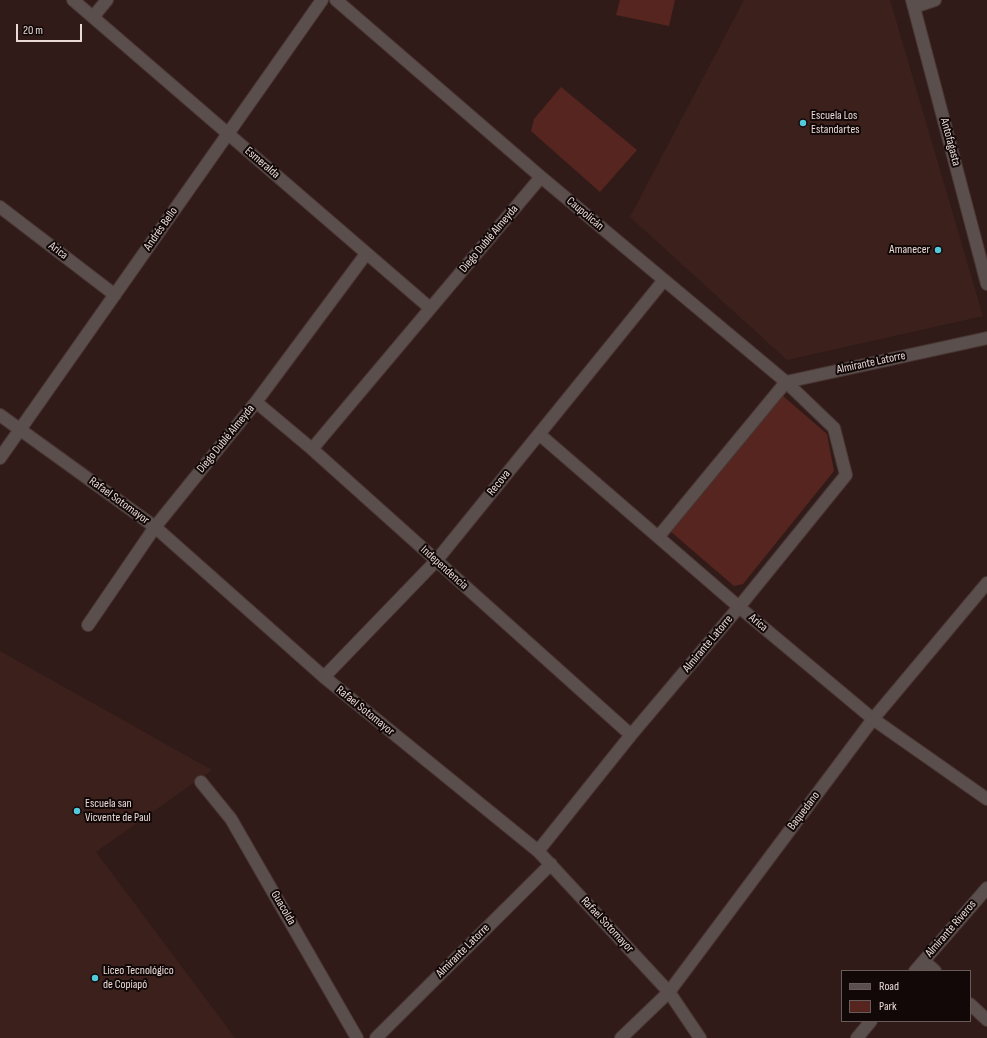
<!DOCTYPE html>
<html>
<head>
<meta charset="utf-8">
<style>
	body { margin:0 }
	#map { position:relative; width:987px; height:1038px; overflow:hidden; background:#301b18; font-family:"Sofia Sans Condensed",sans-serif }
	canvas { display:block }
	.legend { position:absolute; left:841px; top:970px; width:130px; height:52px; box-sizing:border-box; background:#110807; border:1px solid #675c5a; margin:0; padding:5px 7px; list-style:none; font-size:12px; color:#e9dad7 }
	.legend li { display:flex; align-items:center; gap:8px; height:20px }
	.legend b { width:20px; border:1px solid #675c5a }
	.scale { position:absolute; left:16px; top:24px; width:66px; height:18px; box-sizing:border-box; border:2px solid #e9dad7; border-top:0; padding-left:5px; font-size:12px; line-height:14px; white-space:nowrap; color:#e9dad7; -webkit-text-stroke:3px #110807; paint-order:stroke }
</style>
</head>
<body>
<div id="map">
<canvas width="987" height="1038"></canvas>
<ul class="legend">
<li><b style="height:5px;background:#5a4f4d"></b>Road</li>
<li><b style="height:11px;background:#56251f"></b>Park</li>
</ul>
<div class="scale">20 m</div>
</div>
<script>
const ctx = document.querySelector('canvas').getContext('2d');
ctx.lineJoin = 'round';
function paint(path, color) {
  ctx.fillStyle = color;
  ctx.fill(path, 'evenodd');
}
function toPath(rows) {
  const path = new Path2D();
  for (const r of rows) {
    path.moveTo(r[0], r[1]);
    for (let i = 2; i < r.length; i += 2) path.lineTo(r[i], r[i + 1]);
  }
  return path;
}
function strokePath(path, color, width, dash) {
  ctx.strokeStyle = color;
  ctx.lineWidth = width;
  ctx.lineCap = dash ? 'butt' : 'round';
  ctx.setLineDash(dash || []);
  ctx.stroke(path);
}
function label(font, color, halo, rows, align = 'center') {
  ctx.font = font + ' "Sofia Sans Condensed",sans-serif';
  ctx.lineWidth = 4;
  ctx.setLineDash([]);
  ctx.textBaseline = 'middle';
  ctx.strokeStyle = halo;
  ctx.fillStyle = color;
  for (const [text, x, y, turn = 0] of rows) {
    ctx.save();
    ctx.translate(x, y);
    ctx.rotate((+turn || 0) * Math.PI / 180);
    ctx.textAlign = isNaN(turn) ? turn : align;
    if (halo) ctx.strokeText(text, 0, 0);
    ctx.fillText(text, 0, 0);
    ctx.restore();
  }
}
paint(toPath([
	[744,0,890,0,983,316,787,360,630,217],
	[0,651,212,770,96,852,235,1038,0,1038]
]), '#3c201c');
paint(toPath([
	[620,0,675,0,669,26,616,15],
	[561,87,637,150,600,192,531,131,534,119],
	[783,396,827,434,834,471,743,584,734,586,670,531]
]), '#56251f');
const minor = toPath([
	[73,0,430,308],
	[336,0,541,177,786,382,834,428,846,475,739,607,631,735,538,851],
	[912,0,987,284],
	[914,7,935,0],
	[93,17,107,0],
	[0,207,115,295],
	[256,402,312,449,631,735],
	[0,415,155,527,324,677,538,851,669,992,700,1038],
	[539,434,739,607,873,719,987,799],
	[312,449,541,177],
	[0,458,322,0],
	[659,536,786,382,987,338],
	[88,625,155,527,256,402,366,254],
	[324,677,436,561,664,280],
	[201,782,231,819,357,1038],
	[924,961,935,971],
	[915,971,987,888],
	[970,1004,987,1020],
	[376,1038,551,864],
	[621,1038,669,992,873,719,987,583],
	[857,1038,871,1021]
]);
strokePath(minor, '#4a3633', 14);
strokePath(minor, '#5a4f4d', 12);
for (const [x, y, r, color] of [
	[803,123,4,"#53cadc"],
	[938,250,4,"#53cadc"],
	[77,811,4,"#53cadc"],
	[95,978,4,"#53cadc"]
]) {
  const dot = new Path2D();
  dot.arc(x, y, r, 0, 2 * Math.PI);
  ctx.fillStyle = color;
  ctx.fill(dot);
  strokePath(dot, '#110807', 1.5);
}
label('12px', '#e9dad7', '#110807', [
	["Escuela Los",811,116],
	["Estandartes",811,130],
	["Amanecer",930,250,"right"],
	["Escuela san",85,804],
	["Vicvente de Paul",85,818],
	["Liceo Tecnológico",103,971],
	["de Copiapó",103,985]
], 'left');
label('12px', '#e9dad7', '#110807', [
	["Antofagasta",950,142,75],
	["Esmeralda",262,163,41],
	["Caupolicán",585,214,40],
	["Andrés Bello",161,229,-55],
	["Diego Dublé Almeyda",489,239,-50],
	["Arica",58,251,37],
	["Almirante Latorre",871,363,-12],
	["Diego Dublé Almeyda",226,439,-51],
	["Recova",499,483,-51],
	["Rafael Sotomayor",119,501,36],
	["Independencia",444,568,42],
	["Arica",758,623,40],
	["Almirante Latorre",708,644,-50],
	["Rafael Sotomayor",365,711,39],
	["Baquedano",804,811,-53],
	["Guacolda",283,908,60],
	["Rafael Sotomayor",607,925,47],
	["Almirante Riveros",951,929,-49],
	["Almirante Latorre",463,951,-45]
]);
</script>
</body>
</html>
